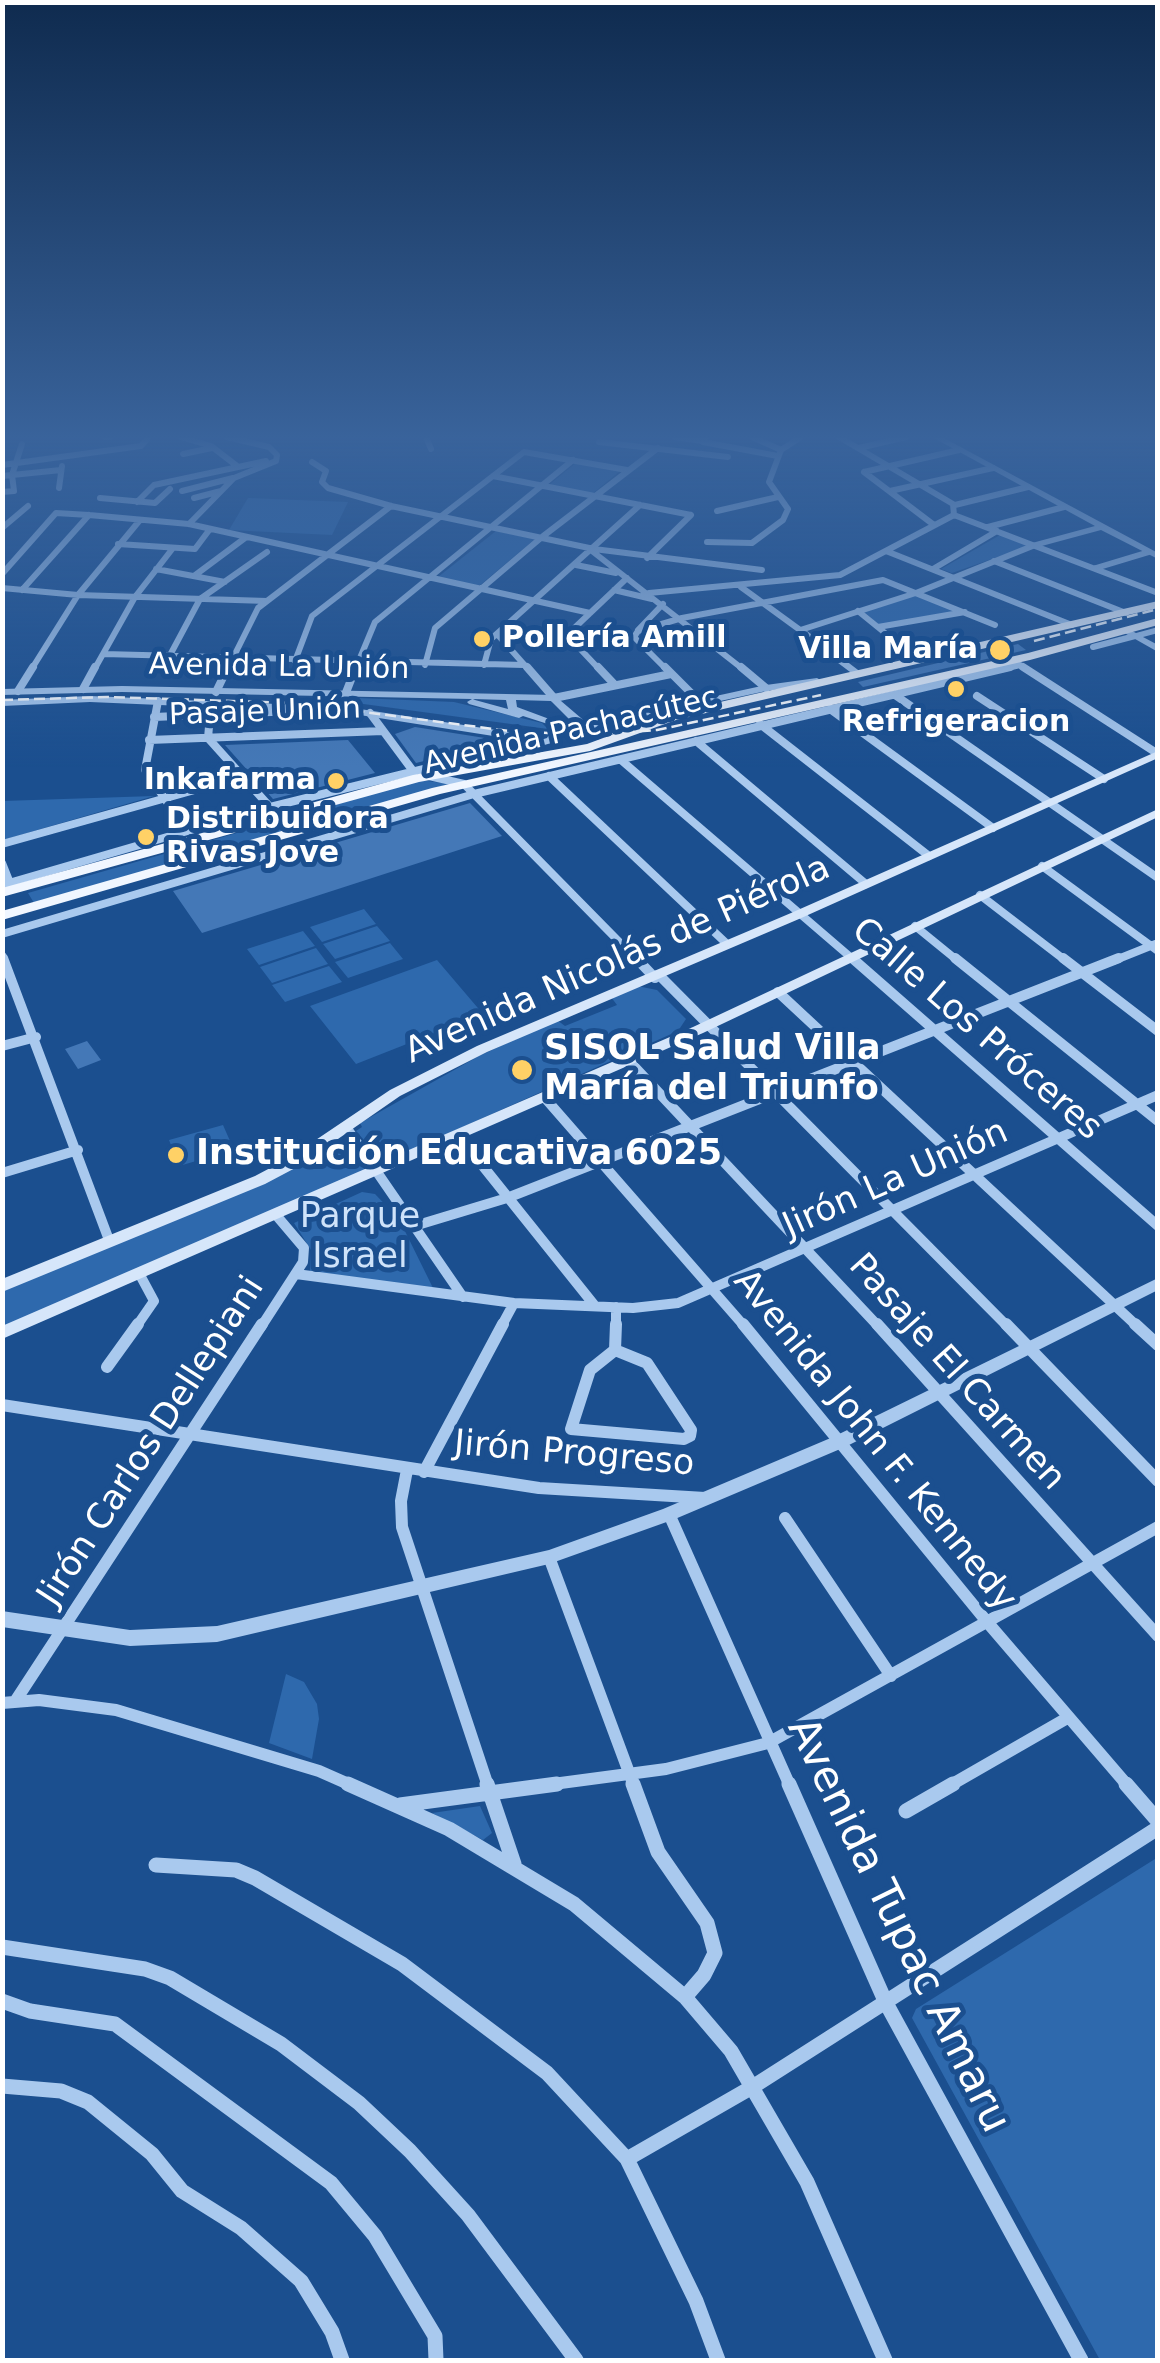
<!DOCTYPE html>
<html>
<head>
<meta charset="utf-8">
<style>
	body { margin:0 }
	#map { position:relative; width:1160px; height:2363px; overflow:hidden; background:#1b4f8f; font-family:"DejaVu Sans",sans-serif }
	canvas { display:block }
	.frame { position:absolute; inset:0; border:5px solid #fff; pointer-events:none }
</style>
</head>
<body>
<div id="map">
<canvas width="1160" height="2363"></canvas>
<div class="frame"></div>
</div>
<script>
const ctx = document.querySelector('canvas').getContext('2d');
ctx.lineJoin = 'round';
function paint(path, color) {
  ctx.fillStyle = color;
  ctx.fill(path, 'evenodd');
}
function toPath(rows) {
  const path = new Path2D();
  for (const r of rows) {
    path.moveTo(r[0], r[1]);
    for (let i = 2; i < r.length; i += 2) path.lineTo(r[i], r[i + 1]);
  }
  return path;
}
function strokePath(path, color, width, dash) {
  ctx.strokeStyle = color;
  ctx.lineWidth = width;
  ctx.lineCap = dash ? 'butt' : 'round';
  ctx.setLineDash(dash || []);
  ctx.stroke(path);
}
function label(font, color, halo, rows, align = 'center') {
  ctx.font = font + ' "DejaVu Sans",sans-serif';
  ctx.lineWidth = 10;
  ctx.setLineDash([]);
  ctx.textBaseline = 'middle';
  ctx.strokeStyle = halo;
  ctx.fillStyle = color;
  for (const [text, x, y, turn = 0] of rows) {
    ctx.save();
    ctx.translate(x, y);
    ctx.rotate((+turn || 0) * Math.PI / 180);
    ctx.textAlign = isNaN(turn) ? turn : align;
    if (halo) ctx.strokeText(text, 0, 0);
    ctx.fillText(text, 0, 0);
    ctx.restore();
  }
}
paint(toPath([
	[577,462,620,471,592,494,549,485],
	[248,498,348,502,332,535,229,530],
	[496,531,535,539,479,586,438,577],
	[1000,535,1029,546,952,573,941,569],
	[917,595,960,611,879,625,863,611],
	[358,698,454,702,542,723,548,729,334,700],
	[421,780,449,784,34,903,28,893],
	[154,796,3,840,3,801],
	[364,909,376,924,322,942,310,927],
	[377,926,390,941,335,959,323,944],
	[303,931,315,946,259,965,247,949],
	[390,943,403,959,348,978,335,962],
	[316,948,328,964,272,983,260,967],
	[437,960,483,1014,356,1064,310,1006],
	[329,966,342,982,285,1002,272,985],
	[637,986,657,990,686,1019,678,1031,393,1158,378,1156,356,1131,362,1127,360,1123,479,1056,557,1020,565,1026,617,1005,611,997],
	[223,1125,234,1150,179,1166,169,1140],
	[340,1139,366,1171,3,1330,2,1291],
	[362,1192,375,1194,399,1219,433,1288,310,1273,311,1250,294,1223],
	[286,1674,304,1682,317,1704,319,1719,312,1759,269,1743],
	[480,1806,492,1833,483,1840,432,1813],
	[1155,1859,1157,2360,1100,2360,912,2018,916,2009]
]), '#2e69ad');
paint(toPath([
	[1018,644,1026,650,863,687,858,682],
	[415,727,504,741,416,763,395,734],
	[348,740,375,773,273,799,225,745],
	[470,803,502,836,202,933,173,891],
	[87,1041,101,1060,78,1069,65,1049]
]), '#4478b7');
strokePath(toPath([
	[104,437,110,437],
	[181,437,211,446,237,466],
	[426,437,431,449],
	[674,437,703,441],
	[706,437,703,442,778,456],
	[752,437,781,450],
	[839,437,953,504,954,515,1158,593],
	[599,442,728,457],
	[859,448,906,437],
	[183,454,212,448],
	[312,462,326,471,322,482,328,488,391,506,594,549,762,570],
	[2,465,141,446,149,437],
	[864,472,959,450],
	[864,472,934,525],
	[2,476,61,470],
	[493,476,691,515],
	[59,488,62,466],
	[182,491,233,478],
	[890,491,993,468],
	[2,492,14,491,12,475,22,444],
	[100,498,155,503,170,489],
	[194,498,221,491],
	[137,502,154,485,266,461],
	[955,505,1028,487],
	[717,511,778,497],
	[189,524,234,478,276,461,277,455,269,447,227,437],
	[988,527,1064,507],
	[2,528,28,506],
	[707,542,752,543,783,520,788,509,769,482,781,450,801,437],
	[118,544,195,549,210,529],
	[592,551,744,670],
	[886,551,1072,625],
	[647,558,691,515],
	[994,561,1126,613],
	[576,565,616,573],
	[1096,568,1149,552],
	[156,569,225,582],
	[933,569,997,531],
	[2,574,56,513,89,515,189,524,590,613],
	[194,576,245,538],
	[741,587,800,630],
	[2,588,78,595,267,601],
	[22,590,89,515],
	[614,590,652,599],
	[649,593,840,575,954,515],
	[858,611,917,659],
	[878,627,965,612],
	[638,630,663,604],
	[638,631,682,618,883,580,995,625],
	[638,631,634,637,667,670],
	[497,634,529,670],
	[1093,647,1135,636],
	[104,654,524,665],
	[169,657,200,599,267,552],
	[295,661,312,616,524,452,627,470],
	[1015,662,1027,670],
	[425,665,435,628,542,537,658,448],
	[484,665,491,639,640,505],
	[31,670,78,595,140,520],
	[94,670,135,597,173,548],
	[227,670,258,608,391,506],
	[355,670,375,622,573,460],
	[600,670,567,635,627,578],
	[999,670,1020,665]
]), '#a9c9ee', 6);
strokePath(toPath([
	[527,667,554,698,671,674],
	[598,667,615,685],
	[665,667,701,703],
	[741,667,766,688],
	[1023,667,1158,754],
	[83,689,95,667],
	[18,691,33,667],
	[216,692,228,667],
	[345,695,356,667],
	[895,695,1158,878],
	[977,696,1104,779],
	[158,701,145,770,187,831],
	[830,709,993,828],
	[370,713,413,771],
	[210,715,208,738,270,807],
	[154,717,318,710],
	[760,724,929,856],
	[149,740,383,731],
	[696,741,866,884],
	[621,760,855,961],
	[429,776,464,784,638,961],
	[549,776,727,944],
	[2,844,241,777],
	[2,863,10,883],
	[1042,866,1158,951],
	[2,885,270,807,525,744],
	[980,895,1066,961],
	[915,926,958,961],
	[2,934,474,794,1010,667],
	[2,955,4,961],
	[1113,961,1158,943]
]), '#a9c9ee', 8);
strokePath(toPath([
	[3,958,109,1240],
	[636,958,655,978],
	[852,958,1158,1226],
	[955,958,1158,1121],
	[1063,958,1158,1031],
	[653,975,661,977,1008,1327],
	[778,992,1138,1327],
	[2,1046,36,1037],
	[629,1061,879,1327],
	[545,1098,745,1327],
	[346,1127,463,1297],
	[458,1135,595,1306],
	[2,1173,78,1150],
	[411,1227,507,1198,1119,958],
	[296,1274,514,1303,633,1308,678,1303,1158,1095],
	[136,1327,154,1301,140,1275],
	[261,1327,303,1262,304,1248,276,1215],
	[501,1327,514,1303],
	[616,1327,616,1307]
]), '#a9c9ee', 10);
strokePath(toPath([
	[743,1324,988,1623,1128,1786],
	[877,1324,1158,1636],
	[1006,1324,1158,1481],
	[1135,1324,1158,1345],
	[615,1350,647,1363,691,1430,690,1436,684,1439,571,1429,590,1370,615,1350],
	[615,1350,616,1324],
	[107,1367,138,1324],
	[2,1405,539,1488,705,1498],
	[407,1470,401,1501,402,1527,488,1786],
	[424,1472,503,1324],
	[669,1514,790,1786],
	[785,1518,891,1676],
	[549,1557,634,1786],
	[16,1700,262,1324],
	[2,1703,39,1700,116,1710,319,1771,353,1786],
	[538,1786,666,1769,768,1743,1158,1527],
	[949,1786,1069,1717]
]), '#a9c9ee', 12);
strokePath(toPath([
	[348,1784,449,1829,574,1904,685,1997,731,2051,807,2182,885,2360],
	[487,1784,514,1864],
	[633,1784,658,1852,707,1923,715,1953,704,1975,685,1997],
	[789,1784,886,2003,1081,2360],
	[1126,1784,1158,1821],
	[400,1805,557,1784],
	[906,1811,953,1784],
	[156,1865,236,1870,255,1878,402,1964,547,2073,627,2159,696,2301,718,2360],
	[2,1947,145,1969,170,1978,281,2044,359,2103,410,2151,468,2215,576,2360],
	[2,2001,30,2011,115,2024,331,2183,375,2236,435,2336,436,2360],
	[2,2086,61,2091,88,2102,152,2154,182,2191,241,2228,301,2281,332,2332,342,2360],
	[627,2159,754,2086,1158,1828]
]), '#a9c9ee', 15);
paint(toPath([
	[932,437,942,437,1158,553,1158,559,1101,530,1038,547,919,595,807,631,862,673,854,675,797,632,797,628,913,591,1032,543,1095,526,932,437],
	[1158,627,1158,633,1143,637,1158,645,1158,652,1121,631,1126,628,1136,633,1158,627],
	[817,678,822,681,820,683,766,691,588,730,578,728,551,701,516,700,517,707,560,723,562,730,555,742,530,749,506,738,347,713,90,702,2,706,2,700,90,696,347,707,509,732,531,743,547,738,552,730,551,725,523,716,519,718,469,704,467,702,472,699,122,692,2,695,2,689,122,686,554,695,588,724,766,685,817,678],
	[473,699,506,700,508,709,475,700,473,699],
	[1158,1278,1158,1290,845,1447,675,1519,549,1564,217,1642,130,1646,2,1627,2,1611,130,1630,217,1626,549,1550,663,1509,833,1437,1158,1278]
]), '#a9c9ee');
paint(toPath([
	[1158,751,1158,758,799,919,487,1052,400,1096,299,1166,265,1184,2,1292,2,1279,255,1176,289,1158,390,1090,477,1046,791,913,1158,751],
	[1158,809,1158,817,703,1033,2,1339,2,1326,693,1027,1158,809]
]), '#d6e6fa');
paint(toPath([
	[1158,601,1158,608,676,720,590,751,419,782,2,897,2,888,413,775,587,744,668,714,1158,601],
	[1158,618,1158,625,1030,660,440,794,2,920,2,911,432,788,1028,653,1158,618]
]), '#f0f6ff');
strokePath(toPath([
	[1034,641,1158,609],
	[2,700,107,697,295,703,509,731,584,735,657,730,821,695]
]), '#fff', 2.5, [11, 5]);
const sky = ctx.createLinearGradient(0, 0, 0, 768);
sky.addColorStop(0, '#0f2b4f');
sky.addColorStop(0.57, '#39639b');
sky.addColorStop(1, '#39639b00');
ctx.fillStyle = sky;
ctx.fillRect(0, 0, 1160, 768);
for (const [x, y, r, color] of [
	[482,639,10,"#ffd166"],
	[1000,650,12,"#ffd166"],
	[956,689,10,"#ffd166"],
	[336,781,10,"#ffd166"],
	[146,837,10,"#ffd166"],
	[522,1070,12,"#ffd166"],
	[176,1155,10,"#ffd166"]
]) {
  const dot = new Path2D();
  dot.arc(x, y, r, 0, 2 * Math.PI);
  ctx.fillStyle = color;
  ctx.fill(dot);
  strokePath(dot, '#1b4f8f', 4);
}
label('bold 30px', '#fff', '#1b4f8f', [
	["Pollería Amill",502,639],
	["Villa María",978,650,"right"],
	["Refrigeracion",956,723,"center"],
	["Inkafarma",316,781,"right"],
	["Distribuidora",166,820],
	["Rivas Jove",166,854]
], 'left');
label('30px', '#fff', '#1b4f8f', [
	["Avenida La Unión",279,668,1],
	["Pasaje Unión",265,713,-2],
	["Avenida Pachacútec",571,732,-13]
]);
label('35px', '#fff', '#1b4f8f', [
	["Avenida Nicolás de Piérola",618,961,-24],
	["Calle Los Próceres",976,1030,41],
	["Jirón La Unión",896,1180,-24],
	["Pasaje El Carmen",956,1373,48],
	["Avenida John F. Kennedy",874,1441,51],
	["Jirón Carlos Dellepiani",152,1442,-57],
	["Jirón Progreso",574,1455,5]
]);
label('bold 35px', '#fff', '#1b4f8f', [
	["SISOL Salud Villa",544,1050],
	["María del Triunfo",544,1090],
	["Institución Educativa 6025",196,1155]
], 'left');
label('35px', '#cfe3fa', '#1b4f8f', [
	["Parque",360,1218],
	["Israel",360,1258]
]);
label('42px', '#fff', '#1b4f8f', [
	["Avenida Tupac Amaru",897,1926,64]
]);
</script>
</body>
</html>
